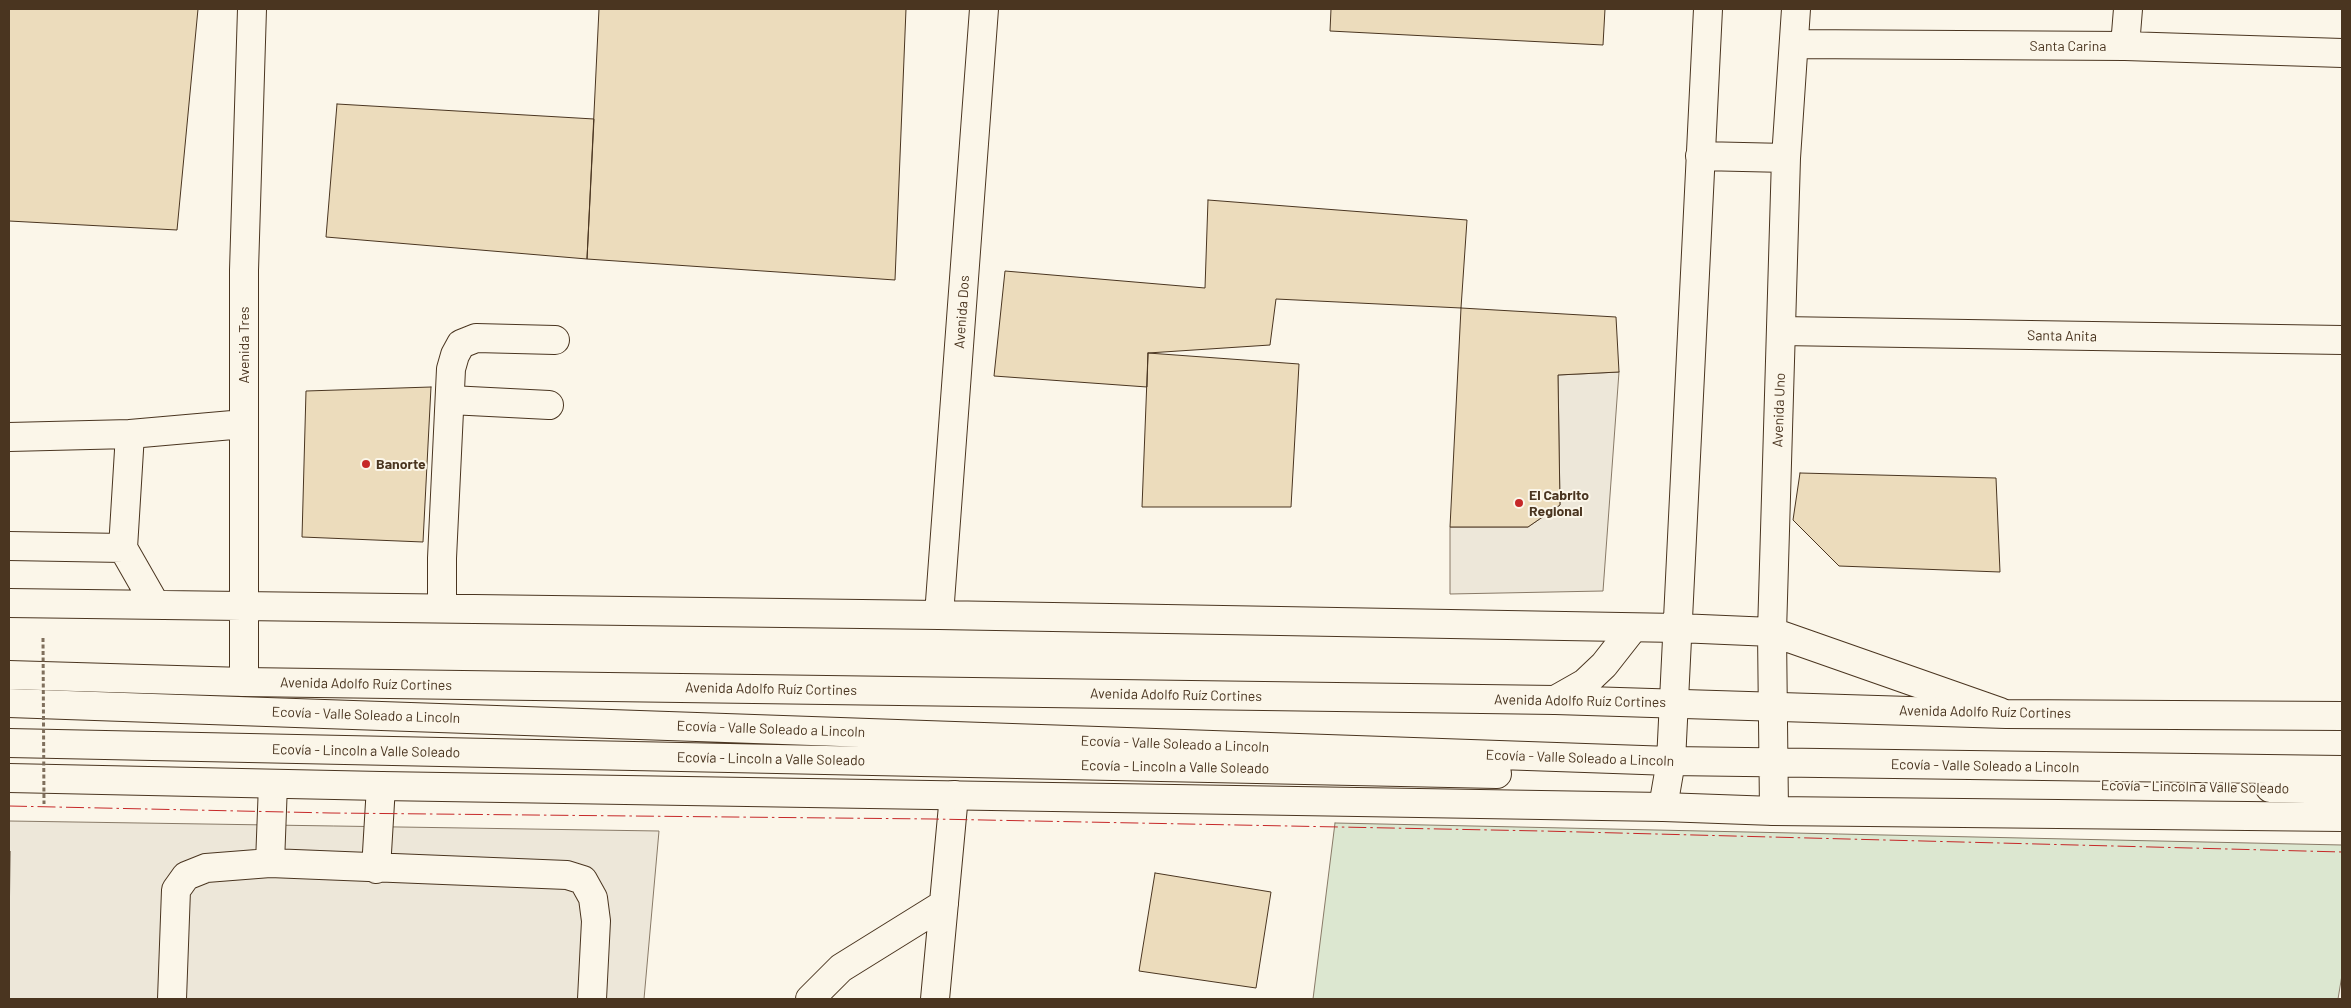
<!DOCTYPE html>
<html>
<head>
<meta charset="utf-8">
<style>
	body { margin:0 }
	#map { position:relative; width:2351px; height:1008px; overflow:hidden; background:#fbf6e9; font-family:Barlow,sans-serif }
	canvas { display:block }
	.frame { position:absolute; inset:0; border:10px solid #4a3520; pointer-events:none }
</style>
</head>
<body>
<div id="map">
<canvas width="2351" height="1008"></canvas>
<div class="frame"></div>
</div>
<script>
const ctx = document.querySelector('canvas').getContext('2d');
ctx.lineJoin = 'round';
function paint(path, color) {
  ctx.fillStyle = color;
  ctx.fill(path, 'evenodd');
}
function toPath(rows) {
  const path = new Path2D();
  for (const r of rows) {
    path.moveTo(r[0], r[1]);
    for (let i = 2; i < r.length; i += 2) path.lineTo(r[i], r[i + 1]);
  }
  return path;
}
function strokePath(path, color, width, dash) {
  ctx.strokeStyle = color;
  ctx.lineWidth = width;
  ctx.lineCap = dash ? 'butt' : 'round';
  ctx.setLineDash(dash || []);
  ctx.stroke(path);
}
function label(font, color, halo, rows, align = 'center') {
  ctx.font = font + ' Barlow,sans-serif';
  ctx.lineWidth = 4;
  ctx.setLineDash([]);
  ctx.textBaseline = 'middle';
  ctx.strokeStyle = halo;
  ctx.fillStyle = color;
  for (const [text, x, y, turn = 0] of rows) {
    ctx.save();
    ctx.translate(x, y);
    ctx.rotate((+turn || 0) * Math.PI / 180);
    ctx.textAlign = isNaN(turn) ? turn : align;
    if (halo) ctx.strokeText(text, 0, 0);
    ctx.fillText(text, 0, 0);
    ctx.restore();
  }
}
const green = toPath([
	[1335,823,2342,845,2342,975,2338,999,1313,999,1335,823]
]);
paint(green, '#dce7d0');
strokePath(green, '#887966', 1);
const parking = toPath([
	[1619,372,1603,591,1450,594,1450,527,1528,527,1560,505,1558,375,1619,372],
	[9,821,659,831,644,999,9,999,9,821]
]);
paint(parking, '#ede7d9');
strokePath(parking, '#887966', 1);
const building = toPath([
	[9,9,198,9,177,230,9,221,9,9],
	[599,9,906,9,895,280,587,259,599,9],
	[1331,9,1605,9,1603,45,1330,31,1331,9],
	[337,104,594,119,587,259,326,237,337,104],
	[1208,200,1467,220,1461,308,1276,299,1270,345,1148,353,1147,387,994,376,1005,271,1205,288,1208,200],
	[1461,308,1616,317,1619,372,1558,375,1560,505,1528,527,1450,527,1461,308],
	[1148,353,1299,364,1291,507,1142,507,1148,353],
	[431,387,423,542,302,537,306,391,431,387],
	[1800,473,1996,478,2000,572,1839,566,1793,520,1800,473],
	[9,851,10,851,9,942,9,851],
	[1155,873,1271,892,1256,988,1139,971,1155,873]
]);
paint(building, '#ecdcbc');
strokePath(building, '#4a3520', 1);
const minor = toPath([
	[1794,44,2125,46,2342,53],
	[2125,46,2128,9],
	[1700,156,1786,158],
	[1781,331,2342,340],
	[450,400,549,405],
	[9,437,130,434],
	[9,546,123,548,155,604],
	[123,548,130,434,244,424],
	[9,603,939,615,1678,628,1772,632,2000,712],
	[442,607,442,558,451,369,455,355,461,344,476,338,555,340],
	[939,615,984,9],
	[244,682,244,270,252,9],
	[9,703,1671,761,2342,770],
	[9,743,1497,774],
	[2270,788,2342,790],
	[1663,807,1671,761,1708,9],
	[1774,811,1772,632,1786,158,1796,9],
	[270,863,273,784],
	[376,869,381,786],
	[172,999,176,890,186,876,206,868,270,863,567,875,583,880,593,898,596,921,592,999],
	[810,999,841,968,944,904],
	[935,999,954,795]
]);
const major = toPath([
	[9,675,244,682,1555,700,2006,714,2342,716],
	[1555,700,1585,683,1604,665,1633,628],
	[9,778,381,786,1663,807,1774,811,2342,817]
]);
strokePath(minor, '#4a3520', 30);
strokePath(major, '#4a3520', 30);
strokePath(minor, '#fbf6e9', 28);
strokePath(major, '#fbf6e9', 28);
strokePath(toPath([
	[43,638,44,804]
]), '#7f6f5c', 3, [4, 2.5]);
strokePath(toPath([
	[9,806,331,813,933,819,1542,831,2342,852]
]), '#c62828', 1, [18, 4, 2.5, 4]);
for (const [x, y, r, color] of [
	[366,464,5,"#c62828"],
	[1519,503,5,"#c62828"]
]) {
  const dot = new Path2D();
  dot.arc(x, y, r, 0, 2 * Math.PI);
  ctx.fillStyle = color;
  ctx.fill(dot);
  strokePath(dot, '#fbf6e9', 2);
}
label('14px', '#4a3520', '#fbf6e9', [
	["Santa Carina",2068,46],
	["Avenida Dos",962,312,-86],
	["Santa Anita",2062,336,1],
	["Avenida Tres",244,345,-90],
	["Avenida Uno",1779,410,-88],
	["Avenida Adolfo Ruíz Cortines",366,684,1],
	["Avenida Adolfo Ruíz Cortines",771,689,1],
	["Avenida Adolfo Ruíz Cortines",1176,695,1],
	["Avenida Adolfo Ruíz Cortines",1580,701,1],
	["Avenida Adolfo Ruíz Cortines",1985,712,1],
	["Ecovía - Valle Soleado a Lincoln",366,715,2],
	["Ecovía - Valle Soleado a Lincoln",771,729,2],
	["Ecovía - Valle Soleado a Lincoln",1175,744,2],
	["Ecovía - Lincoln a Valle Soleado",366,751,1],
	["Ecovía - Valle Soleado a Lincoln",1580,758,2],
	["Ecovía - Lincoln a Valle Soleado",771,759,1],
	["Ecovía - Valle Soleado a Lincoln",1985,766,1],
	["Ecovía - Lincoln a Valle Soleado",1175,767,1],
	["Ecovía - Lincoln a Valle Soleado",2195,787,1]
]);
label('bold 14px', '#4a3520', '#fbf6e9', [
	["Banorte",376,464],
	["El Cabrito",1529,495],
	["Regional",1529,511]
], 'left');
</script>
</body>
</html>
